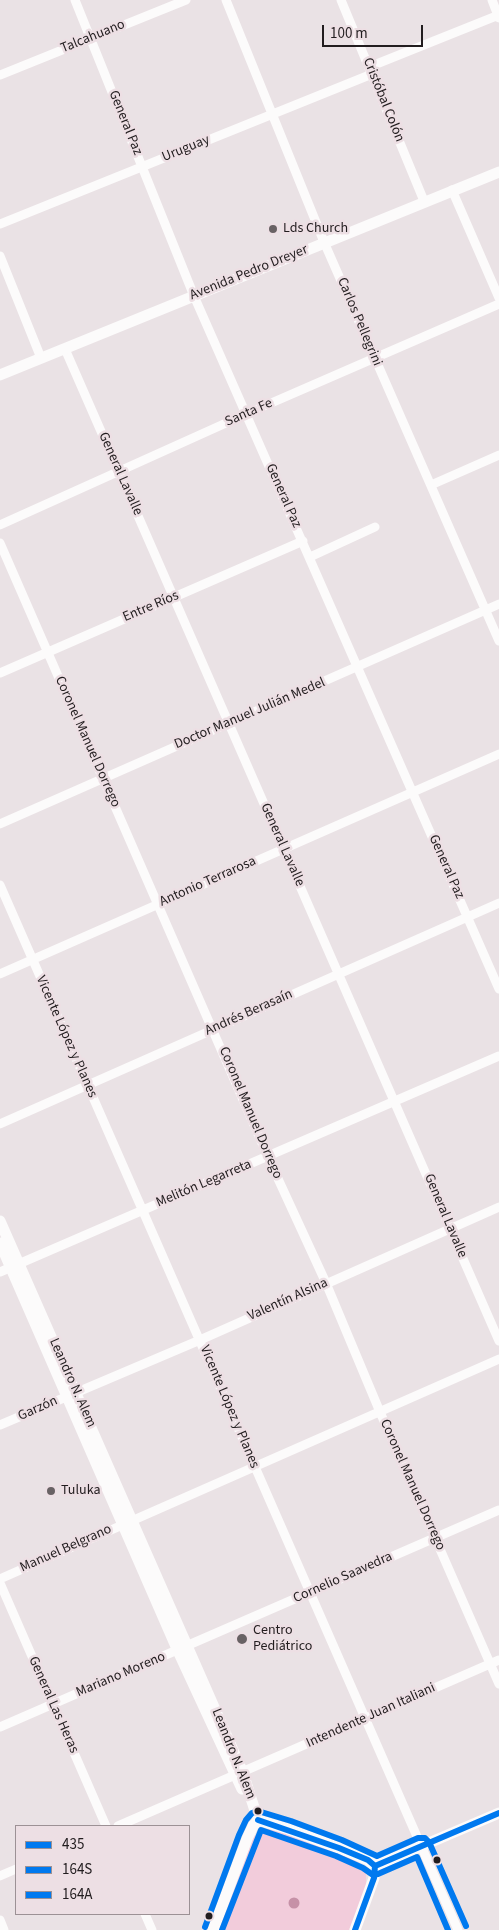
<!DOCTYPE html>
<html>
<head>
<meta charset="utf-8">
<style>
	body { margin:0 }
	#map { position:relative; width:499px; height:1930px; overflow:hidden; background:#eae2e5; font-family:"Source Sans 3",sans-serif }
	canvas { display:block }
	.legend { position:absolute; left:15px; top:1825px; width:175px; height:90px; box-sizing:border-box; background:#eddfe4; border:1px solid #9c9195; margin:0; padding:6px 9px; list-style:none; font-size:15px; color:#221d1f }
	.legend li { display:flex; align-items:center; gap:10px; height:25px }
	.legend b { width:25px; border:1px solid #9c9195 }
	.scale { position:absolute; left:322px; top:25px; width:101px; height:22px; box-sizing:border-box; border:2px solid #221d1f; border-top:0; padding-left:6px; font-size:15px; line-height:18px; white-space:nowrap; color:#221d1f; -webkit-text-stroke:4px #eddfe4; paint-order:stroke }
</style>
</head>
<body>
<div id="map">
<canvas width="499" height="1930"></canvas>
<ul class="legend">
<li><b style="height:6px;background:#0079ef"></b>435</li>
<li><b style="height:6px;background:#0079ef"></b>164S</li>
<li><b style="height:6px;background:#0079ef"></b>164A</li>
</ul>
<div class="scale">100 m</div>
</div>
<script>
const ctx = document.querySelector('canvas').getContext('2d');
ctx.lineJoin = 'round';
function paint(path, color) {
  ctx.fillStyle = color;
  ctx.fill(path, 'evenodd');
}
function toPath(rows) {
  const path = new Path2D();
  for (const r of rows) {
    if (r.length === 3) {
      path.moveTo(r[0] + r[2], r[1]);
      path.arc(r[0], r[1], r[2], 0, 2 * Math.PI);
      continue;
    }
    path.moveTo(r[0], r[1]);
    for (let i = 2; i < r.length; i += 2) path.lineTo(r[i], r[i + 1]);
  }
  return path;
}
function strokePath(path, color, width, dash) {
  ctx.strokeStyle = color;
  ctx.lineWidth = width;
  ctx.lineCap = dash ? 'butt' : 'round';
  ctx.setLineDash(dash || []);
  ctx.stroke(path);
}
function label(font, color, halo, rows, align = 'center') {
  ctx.font = font + ' "Source Sans 3",sans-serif';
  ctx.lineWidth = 5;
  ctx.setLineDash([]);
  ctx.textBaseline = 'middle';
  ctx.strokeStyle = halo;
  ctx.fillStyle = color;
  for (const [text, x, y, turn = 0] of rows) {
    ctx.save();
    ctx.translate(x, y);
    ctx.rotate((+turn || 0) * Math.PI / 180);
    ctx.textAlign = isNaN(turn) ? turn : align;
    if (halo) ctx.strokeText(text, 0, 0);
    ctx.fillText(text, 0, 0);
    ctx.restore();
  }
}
paint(toPath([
	[267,1829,275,1829,355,1860,363,1866,366,1875,366,1889,349,1930,219,1930,253,1837]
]), '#f2ccdb');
paint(toPath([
	[294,1903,5.5]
]), '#c691a7');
strokePath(toPath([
	[75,0,194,296,499,989],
	[226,0,324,242,499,641],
	[341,0,424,201],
	[492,0,499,18],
	[369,67,499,15],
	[0,75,186,0],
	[452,190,499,298],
	[0,224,372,74],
	[0,256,41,358],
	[65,349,499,1341],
	[431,485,499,455],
	[0,525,246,414,499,304],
	[0,543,268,1157,326,1283,380,1412,499,1684],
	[310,557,375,527],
	[0,673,303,541],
	[0,824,499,604],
	[0,885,458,1930],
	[0,974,499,754],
	[0,1124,499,903],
	[0,1272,499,1056],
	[0,1425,200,1340,499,1207],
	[0,1579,499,1359],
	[0,1583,106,1826],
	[0,1727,499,1510],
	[118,1826,499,1660],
	[0,1876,16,1869],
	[145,1914,152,1930],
	[0,1920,4,1930]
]), '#fcfbfb', 9);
strokePath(toPath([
	[0,375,499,172],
	[0,1221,243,1773,258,1820],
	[0,1243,178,1651,242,1789],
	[258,1820,288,1829,339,1848,368,1860,375,1866],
	[375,1866,499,1813],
	[213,1930,247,1839,253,1826,258,1820],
	[355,1930,374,1878,375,1866]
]), '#fcfbfb', 11);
strokePath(toPath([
	[258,1820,339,1848,368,1860,375,1866],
	[375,1866,499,1813],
	[355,1930,374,1878,375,1866]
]), '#0079ef', 6);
strokePath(toPath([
	[222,1930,261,1830,336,1856,363,1868,373,1875,378,1874,417,1857,448,1930]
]), '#0079ef', 6);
strokePath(toPath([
	[205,1927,239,1835,246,1820,252,1813,258,1811,291,1821,342,1840,377,1856,418,1838,425,1838,429,1842,466,1926]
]), '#0079ef', 6);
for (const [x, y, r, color] of [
	[273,229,5,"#686264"],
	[51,1491,5,"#686264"],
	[242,1639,6,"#686264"],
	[258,1811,4.5,"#221d1f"],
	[437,1860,4.5,"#221d1f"],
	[209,1916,4.5,"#221d1f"]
]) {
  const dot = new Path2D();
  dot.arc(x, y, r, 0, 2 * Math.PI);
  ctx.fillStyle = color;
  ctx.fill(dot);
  strokePath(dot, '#eddfe4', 2);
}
label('14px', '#221d1f', '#eddfe4', [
	["Talcahuano",93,37,-22],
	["Cristóbal Colón",383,100,68],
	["General Paz",125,123,68],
	["Uruguay",186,149,-22],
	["Avenida Pedro Dreyer",249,273,-22],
	["Carlos Pellegrini",359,322,67],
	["Santa Fe",249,413,-24],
	["General Lavalle",120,474,66],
	["General Paz",283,496,66],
	["Entre Ríos",151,607,-23],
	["Doctor Manuel Julián Medel",250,714,-23],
	["Coronel Manuel Dorrego",87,742,66],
	["General Lavalle",282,845,66],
	["General Paz",446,867,66],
	["Antonio Terrarosa",208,882,-24],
	["Andrés Berasaín",249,1013,-24],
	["Vicente López y Planes",66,1037,66],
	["Coronel Manuel Dorrego",250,1113,67],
	["Melitón Legarreta",204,1184,-23],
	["General Lavalle",445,1216,67],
	["Valentín Alsina",288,1300,-24],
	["Leandro N. Alem",72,1383,66],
	["Vicente López y Planes",229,1407,67],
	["Garzón",38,1409,-24],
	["Coronel Manuel Dorrego",412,1485,66],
	["Manuel Belgrano",66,1549,-24],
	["Cornelio Saavedra",343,1578,-24],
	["Mariano Moreno",121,1675,-23],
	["General Las Heras",53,1705,66],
	["Intendente Juan Italiani",371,1716,-24],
	["Leandro N. Alem",233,1754,68]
]);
label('14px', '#221d1f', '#eddfe4', [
	["Lds Church",283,229],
	["Tuluka",61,1491],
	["Centro",253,1631],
	["Pediátrico",253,1647]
], 'left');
</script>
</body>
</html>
